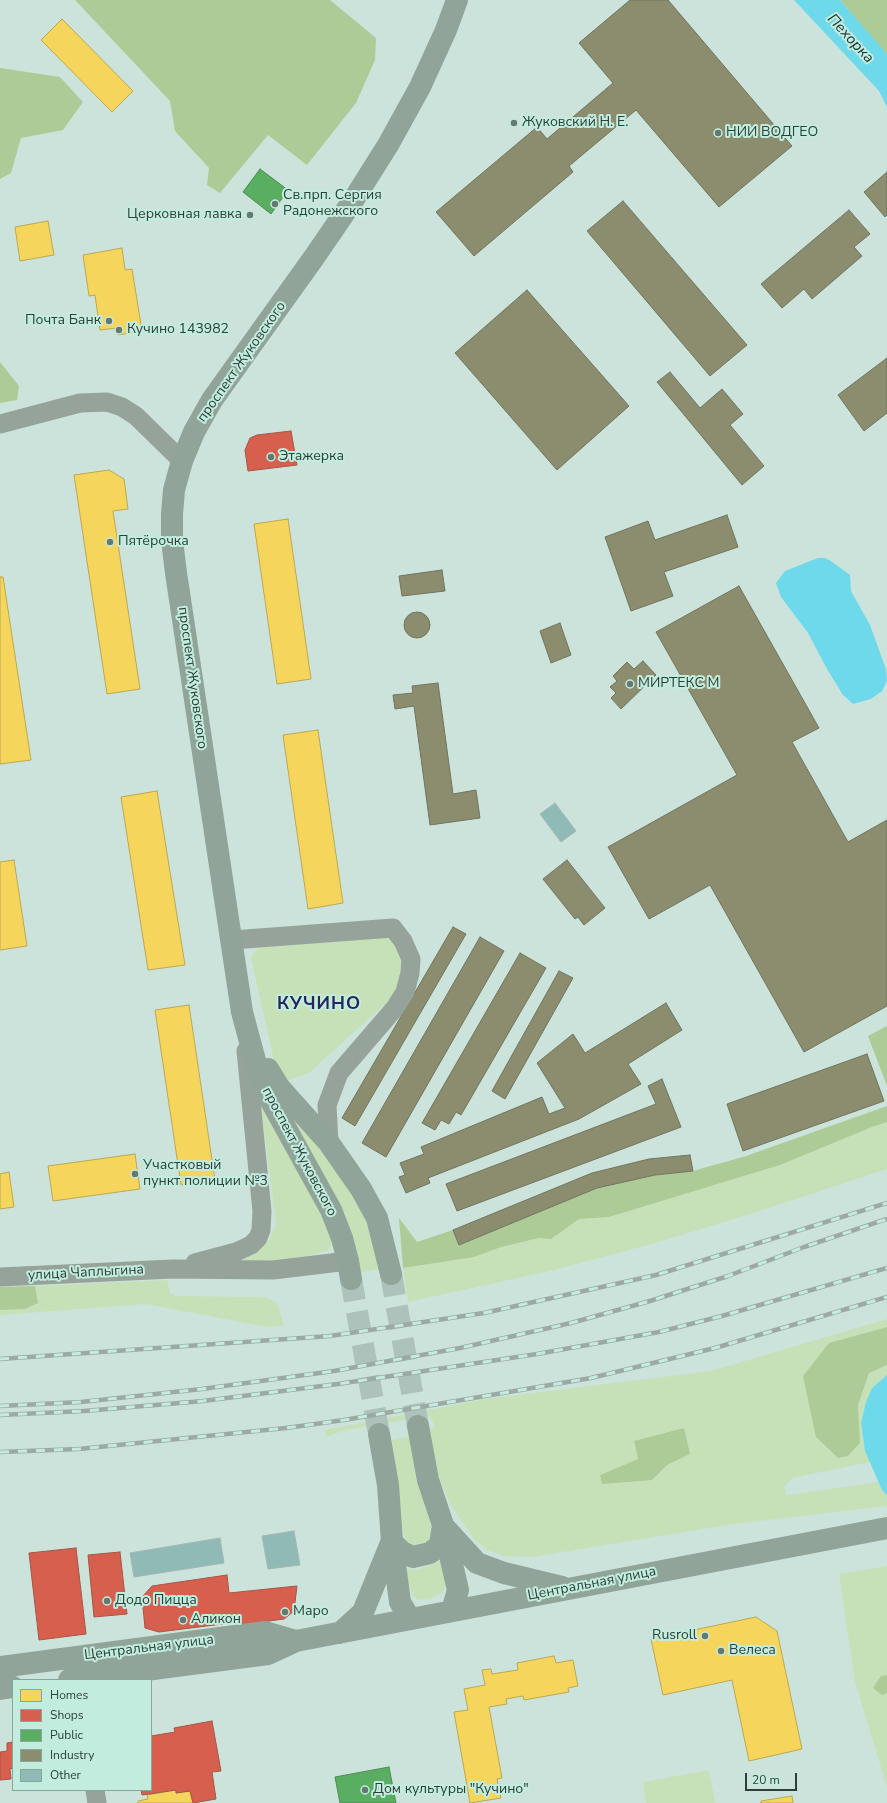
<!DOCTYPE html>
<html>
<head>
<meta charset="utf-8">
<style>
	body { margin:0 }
	#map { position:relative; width:887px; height:1803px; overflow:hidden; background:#cce3db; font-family:"Nunito Sans",sans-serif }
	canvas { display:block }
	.legend { position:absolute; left:12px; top:1679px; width:140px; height:112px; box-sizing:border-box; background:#c2edde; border:1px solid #87a79c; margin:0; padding:5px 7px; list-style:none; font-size:12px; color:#2e3f39 }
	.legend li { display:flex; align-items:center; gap:8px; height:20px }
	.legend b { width:20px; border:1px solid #87a79c }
	.scale { position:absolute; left:745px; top:1773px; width:52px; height:18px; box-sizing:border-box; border:2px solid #2e3f39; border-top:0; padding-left:5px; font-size:12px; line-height:14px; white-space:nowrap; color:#2e3f39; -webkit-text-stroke:3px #c2edde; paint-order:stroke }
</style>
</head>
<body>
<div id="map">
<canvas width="887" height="1803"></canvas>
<ul class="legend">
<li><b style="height:11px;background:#f6d55c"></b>Homes</li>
<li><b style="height:11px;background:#d6604d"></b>Shops</li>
<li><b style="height:11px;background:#5aae61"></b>Public</li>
<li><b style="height:11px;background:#8c8c6e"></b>Industry</li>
<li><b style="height:11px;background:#90bab6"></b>Other</li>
</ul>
<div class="scale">20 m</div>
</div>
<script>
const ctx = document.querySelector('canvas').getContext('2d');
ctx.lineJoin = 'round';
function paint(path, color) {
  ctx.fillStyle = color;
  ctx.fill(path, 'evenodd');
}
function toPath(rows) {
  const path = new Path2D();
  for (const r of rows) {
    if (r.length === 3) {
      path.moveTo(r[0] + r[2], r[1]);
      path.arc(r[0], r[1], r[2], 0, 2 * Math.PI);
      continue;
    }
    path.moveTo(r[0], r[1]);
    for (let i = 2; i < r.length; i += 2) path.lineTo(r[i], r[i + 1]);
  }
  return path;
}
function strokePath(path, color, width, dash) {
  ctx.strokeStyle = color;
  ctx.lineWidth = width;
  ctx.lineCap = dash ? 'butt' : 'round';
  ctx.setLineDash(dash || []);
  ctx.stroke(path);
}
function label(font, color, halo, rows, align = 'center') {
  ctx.font = font + ' "Nunito Sans",sans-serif';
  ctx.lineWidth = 4;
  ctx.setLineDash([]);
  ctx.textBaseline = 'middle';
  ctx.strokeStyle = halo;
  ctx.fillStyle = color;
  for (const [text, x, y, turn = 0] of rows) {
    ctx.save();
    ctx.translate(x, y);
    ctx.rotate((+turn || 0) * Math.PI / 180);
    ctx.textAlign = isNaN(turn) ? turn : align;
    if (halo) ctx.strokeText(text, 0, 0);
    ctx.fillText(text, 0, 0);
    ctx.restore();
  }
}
paint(toPath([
	[391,937,406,961,394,996,310,1072,288,1081,275,1065,251,958,253,953,268,941],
	[256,1086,320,1204,334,1242,328,1250,298,1259,277,1264,217,1261,258,1251,270,1239,276,1223,264,1130],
	[286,1105,359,1200,385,1268,357,1273],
	[887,1122,887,1169,760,1211,652,1244,550,1271,408,1302,403,1268,474,1257,501,1247,539,1238,551,1239,579,1219,609,1217,780,1165,872,1127],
	[167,1280,170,1293,176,1296,266,1297,277,1303,284,1325,267,1327,146,1304,0,1315,0,1310,25,1309,38,1303,35,1286],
	[887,1319,887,1327,829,1343,816,1437,838,1458,848,1456,860,1443,858,1405,869,1373,887,1365,887,1375,872,1388,866,1402,861,1423,865,1451,870,1462,792,1478,784,1487,787,1495,879,1482,882,1490,887,1495,887,1506,734,1524,532,1557,504,1556,487,1550,474,1539,450,1504,438,1475,426,1431,435,1427,430,1416,345,1430,327,1437,325,1430,485,1399,711,1371],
	[634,1441,690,1454,667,1465,652,1480,600,1475,638,1459],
	[411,1436,432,1531,431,1540,417,1549,409,1545,404,1536,386,1441],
	[445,1557,448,1577,443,1592,432,1598,418,1600,413,1596,402,1567,412,1570,418,1569,435,1564],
	[887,1566,887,1675,881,1676,882,1695,887,1693,887,1787,855,1682,839,1574],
	[709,1770,715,1803,646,1803,643,1782]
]), '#c6e1b8');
paint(toPath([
	[75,0,330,0,376,38,375,60,356,103,307,165,268,135,220,193,207,185,209,168,175,131,170,101],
	[840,0,887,0,887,54,875,41],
	[0,68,60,77,83,102,63,130,21,138,11,173,0,179],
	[0,362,19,386,17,400,0,403],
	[887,1026,887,1086,868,1036],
	[887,1106,887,1122,872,1127,780,1165,609,1217,579,1219,551,1239,539,1238,501,1247,474,1257,403,1268,399,1218,417,1242,453,1230,460,1245,597,1188,655,1175,693,1171,746,1156],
	[35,1286,38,1303,25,1309,0,1310,0,1287],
	[887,1327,887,1365,869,1373,858,1405,860,1443,848,1456,838,1458,816,1437,803,1376,829,1343],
	[684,1428,690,1454,667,1465,652,1480,602,1484,600,1475,638,1459,634,1441],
	[887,1675,887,1693,882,1695,873,1688,881,1676]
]), '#accb96');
paint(toPath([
	[794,0,840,0,887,54,887,107,879,91],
	[818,558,825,558,831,561,850,575,851,591,870,625,886,669,887,681,882,691,871,699,853,704,843,695,827,669,808,633,781,597,776,583,785,571],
	[887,1375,887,1495,882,1490,865,1451,861,1423,866,1402,872,1388]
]), '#6ed9eb');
const homes = toPath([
	[62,19,133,91,112,112,41,40,62,19],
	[48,221,54,255,20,261,15,227,48,221],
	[122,248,125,270,132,269,142,331,118,335,117,328,100,330,95,295,89,296,83,255,122,248],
	[109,470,124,479,128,509,113,511,140,689,107,694,74,475,109,470],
	[288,519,311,679,277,684,254,524,288,519],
	[0,577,3,577,31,760,0,764,0,577],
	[318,730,343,903,308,909,283,735,318,730],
	[157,791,185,965,148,970,121,797,157,791],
	[14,860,27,946,0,950,0,862,14,860],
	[189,1005,215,1180,181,1185,155,1010,189,1005],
	[135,1154,140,1189,53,1201,48,1166,135,1154],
	[9,1172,14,1207,0,1209,0,1174,9,1172],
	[756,1617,777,1631,802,1749,749,1761,732,1680,663,1695,651,1639,756,1617],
	[554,1656,556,1663,573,1660,578,1686,568,1688,569,1692,524,1700,523,1696,506,1699,507,1704,489,1707,502,1778,497,1779,501,1798,470,1803,454,1712,468,1710,464,1689,485,1685,482,1670,491,1669,492,1674,518,1670,517,1663,554,1656],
	[176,1790,176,1793,190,1791,193,1803,138,1803,138,1801,148,1799,147,1795,176,1790],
	[792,1796,793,1803,761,1803,761,1801,792,1796]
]);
paint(homes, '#f6d55c');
strokePath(homes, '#baa852', 1);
const shops = toPath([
	[291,431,297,465,248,471,245,450,250,438,257,435,291,431],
	[76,1548,86,1634,39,1640,29,1553,76,1548],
	[120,1552,127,1614,94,1617,88,1555,120,1552],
	[227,1575,229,1593,297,1586,294,1611,284,1619,239,1625,238,1622,159,1632,145,1628,142,1597,152,1586,227,1575],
	[212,1721,221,1771,212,1772,216,1799,193,1803,190,1791,176,1793,176,1790,142,1795,141,1790,151,1790,151,1736,175,1732,174,1728,212,1721],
	[13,1742,13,1768,10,1769,11,1779,0,1780,0,1752,7,1751,7,1743,13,1742]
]);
paint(shops, '#d6604d');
strokePath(shops, '#a45647', 1);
const public = toPath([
	[260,169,288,190,271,214,243,192,260,169],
	[389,1767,396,1803,340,1803,335,1777,389,1767]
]);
paint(public, '#5aae61');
strokePath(public, '#4d8d55', 1);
const industry = toPath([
	[630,0,668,0,792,146,719,207,636,110,569,166,573,172,474,256,436,212,537,127,547,139,613,83,579,43,630,0],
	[887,172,887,215,885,217,864,192,887,172],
	[623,201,747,345,710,376,587,231,623,201],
	[849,210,870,234,854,247,862,256,812,299,804,289,782,308,761,284,849,210],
	[527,290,629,406,557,470,455,353,527,290],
	[887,358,887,413,864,431,838,395,887,358],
	[670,372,700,408,722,389,743,414,730,425,764,466,742,485,657,382,670,372],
	[727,515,738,547,664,572,673,596,631,611,605,537,648,521,655,540,727,515],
	[442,570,445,591,402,596,399,576,442,570],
	[739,586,819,728,792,742,848,842,887,820,887,1006,804,1052,710,885,649,919,608,847,737,775,656,632,739,586],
	[417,625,13],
	[560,623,571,655,551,663,540,631,560,623],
	[643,661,656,675,621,709,611,698,616,693,610,687,617,681,613,676,627,662,634,669,643,661],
	[438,683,453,794,476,790,480,818,430,825,414,706,395,709,393,695,413,693,412,686,438,683],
	[567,860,605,908,584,925,578,917,575,919,543,879,567,860],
	[453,927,466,934,355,1126,342,1118,453,927],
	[480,937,504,951,386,1157,362,1143,480,937],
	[520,953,546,968,461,1115,456,1112,449,1124,441,1120,435,1130,422,1123,520,953],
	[559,971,573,978,505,1099,492,1091,559,971],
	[666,1003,682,1030,628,1064,641,1084,579,1119,428,1178,430,1183,406,1193,399,1177,405,1175,400,1163,424,1154,421,1147,542,1097,549,1114,565,1108,537,1063,573,1034,585,1053,666,1003],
	[867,1054,884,1101,743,1151,727,1104,867,1054],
	[662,1079,681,1127,457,1211,446,1184,656,1104,648,1086,662,1079],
	[690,1155,693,1171,655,1175,597,1188,459,1245,453,1230,592,1173,649,1159,690,1155]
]);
paint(industry, '#8c8c6e');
strokePath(industry, '#70755e', 1);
const building = toPath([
	[555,803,576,831,561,842,540,814,555,803],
	[294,1531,300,1565,268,1569,262,1536,294,1531],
	[220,1538,224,1563,134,1577,130,1553,220,1538]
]);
paint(building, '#90bab6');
strokePath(building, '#a3b7b3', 1);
strokePath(toPath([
	[391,1274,418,1426],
	[351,1279,379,1434]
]), '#acc2bb', 22, [22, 11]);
strokePath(toPath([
	[0,424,80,403,107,402,122,407,136,416,182,461],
	[232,940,393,928,403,941,411,959,410,973,405,992,395,1008,339,1073,327,1105,329,1143],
	[195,1263,236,1252,251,1245,258,1238,261,1230,262,1211,246,1051],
	[0,1277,173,1269,273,1270,348,1261],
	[95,1790,97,1803]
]), '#96a39a', 19);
strokePath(toPath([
	[268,1069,279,1087,329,1143,361,1189,377,1218,391,1274],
	[351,1279,348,1261,342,1238,331,1210,267,1094,256,1064,242,1012,176,573,172,540,172,514,174,490,182,461,194,432,212,400,315,256,354,199,388,145,420,87,446,30,457,0],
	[418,1426,428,1480,443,1525,458,1590,452,1611],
	[379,1434,388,1485,392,1542,400,1602,410,1619],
	[445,1528,477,1563,504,1573,562,1587],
	[392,1542,402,1552,413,1557,430,1553,440,1545,443,1525],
	[340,1633,363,1612,391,1543],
	[0,1667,265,1632,296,1641],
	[69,1680,268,1654,296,1641,887,1528],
	[0,1689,13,1687]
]), '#91a49a', 22);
const rail = toPath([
	[0,1359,330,1336,484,1313,656,1275,887,1203],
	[0,1406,81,1402,202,1389,334,1371,460,1348,571,1323,650,1301,728,1276,804,1247,887,1219],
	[0,1415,84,1411,203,1401,338,1384,537,1354,659,1332,722,1316,887,1268],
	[0,1452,79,1449,286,1428,344,1420,591,1378,715,1348,887,1297]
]);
strokePath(rail, '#9caaa3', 4.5);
strokePath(rail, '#c2edde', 3, [9]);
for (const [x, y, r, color] of [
	[514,123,4,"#657872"],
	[718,133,4,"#657872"],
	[275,204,4,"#657872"],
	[250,215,4,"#657872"],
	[109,321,4,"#657872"],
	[119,330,4,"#657872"],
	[271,457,4,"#657872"],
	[110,542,4,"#657872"],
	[630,684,4,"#657872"],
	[135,1174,4,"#657872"],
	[107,1601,4,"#657872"],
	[285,1612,4,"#657872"],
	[183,1620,4,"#657872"],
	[705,1636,4,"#657872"],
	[721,1651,4,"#657872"],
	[365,1790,4,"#657872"]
]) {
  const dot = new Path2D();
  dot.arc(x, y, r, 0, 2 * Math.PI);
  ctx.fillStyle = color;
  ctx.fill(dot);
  strokePath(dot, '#c2edde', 1.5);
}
label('14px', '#2e3f39', '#c2edde', [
	["Жуковский Н. Е.",522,123],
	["НИИ ВОДГЕО",726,133],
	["Св.прп. Сергия",283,196],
	["Радонежского",283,212],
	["Церковная лавка",242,215,"right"],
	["Почта Банк",101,321,"right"],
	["Кучино 143982",127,330],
	["Этажерка",279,457],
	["Пятёрочка",118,542],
	["МИРТЕКС М",638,684],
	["Участковый",143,1166],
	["пункт полиции №3",143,1182],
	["Додо Пицца",115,1601],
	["Маро",293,1612],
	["Аликон",191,1620],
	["Rusroll",697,1636,"right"],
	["Велеса",729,1651],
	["Дом культуры \"Кучино\"",373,1790]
], 'left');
label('14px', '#2e3f39', '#c2edde', [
	["проспект Жуковского",242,362,-55],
	["проспект Жуковского",192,678,82],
	["проспект Жуковского",299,1152,62],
	["улица Чаплыгина",86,1273,-3],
	["Центральная улица",592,1584,-11],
	["Центральная улица",149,1648,-7]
]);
label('italic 15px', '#193136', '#c2edde', [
	["Пехорка",850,39,47]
]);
ctx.letterSpacing = '1px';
label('bold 18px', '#26255e', '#c2edde', [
	["КУЧИНО",319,1005]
]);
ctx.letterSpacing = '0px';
</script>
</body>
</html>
